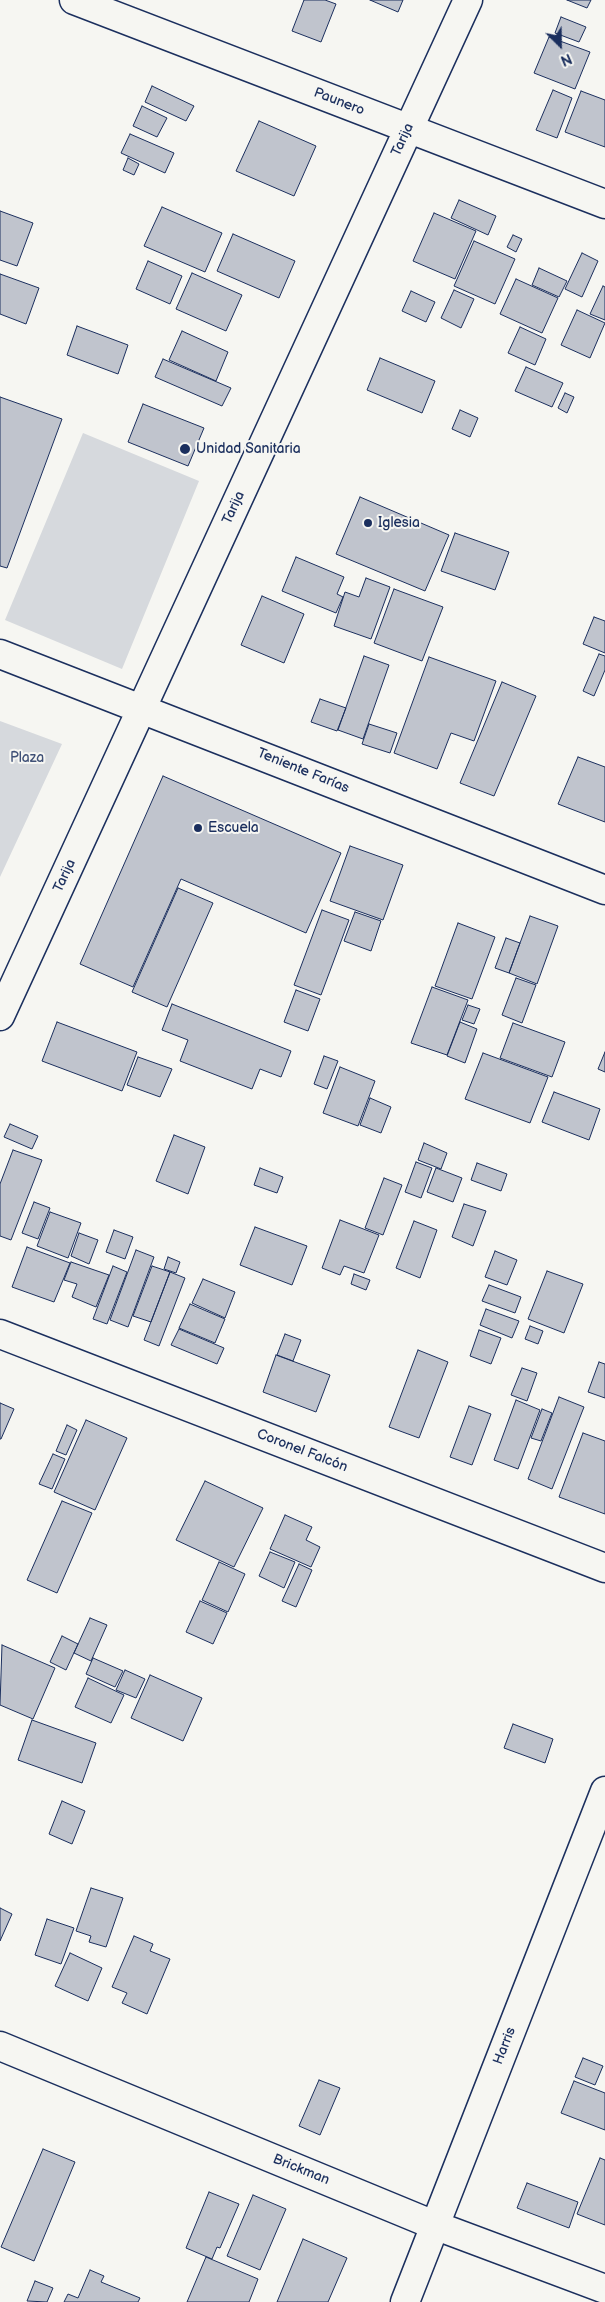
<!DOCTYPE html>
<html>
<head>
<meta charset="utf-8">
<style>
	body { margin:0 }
	#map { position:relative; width:605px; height:2302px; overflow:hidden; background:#f6f6f2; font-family:"Balsamiq Sans",sans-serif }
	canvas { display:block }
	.north { position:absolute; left:535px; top:20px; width:50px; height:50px; -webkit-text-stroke:4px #f6f6f2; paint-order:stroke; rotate:157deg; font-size:14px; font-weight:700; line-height:20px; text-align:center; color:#1b2f5e }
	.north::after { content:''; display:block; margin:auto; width:18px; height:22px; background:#1b2f5e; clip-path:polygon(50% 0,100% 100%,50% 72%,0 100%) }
</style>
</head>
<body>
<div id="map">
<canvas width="605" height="2302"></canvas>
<div class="north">N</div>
</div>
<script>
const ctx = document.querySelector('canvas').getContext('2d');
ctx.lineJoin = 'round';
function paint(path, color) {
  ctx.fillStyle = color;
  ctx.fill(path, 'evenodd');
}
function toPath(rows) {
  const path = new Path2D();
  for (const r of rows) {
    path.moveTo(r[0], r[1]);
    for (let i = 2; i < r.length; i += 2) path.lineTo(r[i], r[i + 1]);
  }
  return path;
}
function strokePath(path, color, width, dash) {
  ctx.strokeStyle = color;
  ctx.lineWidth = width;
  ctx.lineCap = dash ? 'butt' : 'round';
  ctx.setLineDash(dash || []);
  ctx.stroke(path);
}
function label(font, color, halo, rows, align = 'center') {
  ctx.font = font + ' "Balsamiq Sans",sans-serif';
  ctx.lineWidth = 4;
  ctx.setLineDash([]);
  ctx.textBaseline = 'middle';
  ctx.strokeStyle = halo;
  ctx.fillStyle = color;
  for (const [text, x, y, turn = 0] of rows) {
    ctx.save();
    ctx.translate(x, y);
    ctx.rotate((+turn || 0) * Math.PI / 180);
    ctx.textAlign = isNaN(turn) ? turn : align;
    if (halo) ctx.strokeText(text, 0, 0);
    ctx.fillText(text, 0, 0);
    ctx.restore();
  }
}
paint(toPath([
	[83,433,199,481,122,669,5,620],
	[0,721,62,744,0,877]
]), '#d6d9dd');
const building = toPath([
	[304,0,325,0,336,4,321,42,292,31,304,0],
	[370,0,403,0,398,12,370,0],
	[567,0,591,0,587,8,567,0],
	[561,17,586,27,579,42,555,33,561,17],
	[549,37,590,52,575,89,534,73,549,37],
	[152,86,194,106,186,121,145,102,152,86],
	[553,90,572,98,557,138,536,130,553,90],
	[581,91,605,100,605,147,565,132,581,91],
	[142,106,167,118,157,137,133,126,142,106],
	[259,121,316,146,294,196,236,171,259,121],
	[130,134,174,153,165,173,121,153,130,134],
	[128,158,139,164,134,175,123,170,128,158],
	[459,200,496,216,488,235,451,218,459,200],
	[162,207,222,233,205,272,144,246,162,207],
	[0,211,33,223,17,266,0,260,0,211],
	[434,213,476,231,455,279,413,261,434,213],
	[233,234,295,261,279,298,217,271,233,234],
	[513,235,522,239,516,252,507,247,513,235],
	[474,241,515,259,495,304,454,286,474,241],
	[582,253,598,261,582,297,565,289,582,253],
	[148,261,182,276,170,304,136,289,148,261],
	[539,268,567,281,559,297,532,285,539,268],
	[192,273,242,295,226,331,176,309,192,273],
	[0,274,39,288,26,324,0,314,0,274],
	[516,279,558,298,542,333,500,314,516,279],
	[603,286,605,287,605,320,590,314,603,286],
	[454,290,474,299,461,328,441,318,454,290],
	[411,291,435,302,426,322,402,311,411,291],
	[577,310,605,323,590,358,561,345,577,310],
	[77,326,128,345,118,374,67,355,77,326],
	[520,327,546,339,535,365,508,353,520,327],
	[182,331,228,352,216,381,169,360,182,331],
	[380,358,435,381,422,413,367,390,380,358],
	[163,359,231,388,222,406,155,377,163,359],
	[526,367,563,383,552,407,515,391,526,367],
	[565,393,574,397,567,413,558,408,565,393],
	[0,397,62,419,7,568,0,566,0,397],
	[143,404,204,428,188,466,128,442,143,404],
	[460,410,478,418,470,437,452,429,460,410],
	[360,497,449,535,425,591,336,554,360,497],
	[455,533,509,552,495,590,441,571,455,533],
	[296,557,344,577,337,594,343,597,336,613,282,591,296,557],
	[366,578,390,587,371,639,334,626,345,592,359,597,366,578],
	[394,589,443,607,422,661,374,643,394,589],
	[262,596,304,614,284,663,241,645,262,596],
	[594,617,605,621,605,653,583,644,594,617],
	[599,654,605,656,605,670,594,696,583,691,599,654],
	[364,656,389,665,363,739,338,730,364,656],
	[429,657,496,681,474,741,451,733,437,769,394,753,429,657],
	[502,682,536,696,494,796,460,783,502,682],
	[320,699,346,708,337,731,311,722,320,699],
	[369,724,397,733,390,753,362,744,369,724],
	[578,757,605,767,605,822,558,804,578,757],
	[163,776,341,853,306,933,181,879,133,987,80,964,163,776],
	[350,846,403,865,383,920,330,901,350,846],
	[178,888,213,903,167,1007,132,992,178,888],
	[322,910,349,920,321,995,294,985,322,910],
	[355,912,381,921,371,951,344,941,355,912],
	[530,916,558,926,537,984,509,973,530,916],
	[458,923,495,937,472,999,435,986,458,923],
	[506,938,520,943,509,973,495,968,506,938],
	[516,978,536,985,522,1023,502,1015,516,978],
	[432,987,468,1000,447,1055,411,1043,432,987],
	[296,990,320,999,308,1031,284,1022,296,990],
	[172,1004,291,1051,281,1077,260,1069,252,1089,180,1061,188,1040,162,1030,172,1004],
	[468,1005,480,1009,474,1024,462,1020,468,1005],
	[57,1022,137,1052,122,1091,42,1061,57,1022],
	[460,1022,477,1029,465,1063,447,1056,460,1022],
	[513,1023,565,1042,552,1077,500,1058,513,1023],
	[605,1052,605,1072,598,1069,605,1052],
	[483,1053,548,1077,530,1123,465,1099,483,1053],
	[324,1056,338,1061,327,1089,314,1084,324,1056],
	[138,1057,172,1069,160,1097,127,1085,138,1057],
	[340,1067,375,1081,358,1126,323,1113,340,1067],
	[554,1092,600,1109,589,1140,542,1122,554,1092],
	[370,1098,391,1107,381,1133,360,1125,370,1098],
	[10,1124,38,1136,32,1149,4,1137,10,1124],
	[174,1135,205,1147,188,1194,156,1181,174,1135],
	[424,1143,447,1153,441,1169,418,1160,424,1143],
	[13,1150,42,1160,11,1240,0,1236,0,1184,13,1150],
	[416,1162,432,1168,421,1198,405,1192,416,1162],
	[477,1163,507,1174,501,1191,471,1180,477,1163],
	[260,1168,283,1177,277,1193,254,1185,260,1168],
	[436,1168,462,1178,453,1202,427,1192,436,1168],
	[384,1178,402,1185,383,1235,365,1228,384,1178],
	[34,1202,50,1208,38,1239,22,1233,34,1202],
	[464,1204,486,1211,473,1246,452,1237,464,1204],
	[50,1212,81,1223,68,1258,37,1246,50,1212],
	[340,1220,379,1235,364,1273,344,1266,340,1275,322,1268,340,1220],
	[414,1221,437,1230,420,1278,396,1268,414,1221],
	[255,1227,307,1246,292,1285,240,1265,255,1227],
	[114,1230,133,1237,125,1259,106,1252,114,1230],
	[79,1233,98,1240,89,1264,71,1256,79,1233],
	[27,1247,70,1263,54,1302,12,1287,27,1247],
	[136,1250,154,1257,128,1327,110,1320,136,1250],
	[495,1251,517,1260,507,1285,485,1277,495,1251],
	[168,1257,180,1262,176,1273,164,1269,168,1257],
	[71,1262,109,1275,96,1307,72,1297,77,1284,64,1280,71,1262],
	[113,1266,127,1272,107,1324,93,1319,113,1266],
	[152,1266,170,1272,151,1322,133,1316,152,1266],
	[547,1271,583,1284,564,1333,528,1319,547,1271],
	[170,1272,185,1278,159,1346,144,1340,170,1272],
	[354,1274,370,1280,366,1290,351,1284,354,1274],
	[203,1279,235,1292,225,1318,192,1303,203,1279],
	[489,1285,521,1297,515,1313,482,1301,489,1285],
	[190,1304,225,1319,215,1343,179,1328,190,1304],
	[486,1309,519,1321,512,1338,480,1325,486,1309],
	[530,1326,543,1331,538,1344,525,1339,530,1326],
	[179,1329,224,1348,217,1364,171,1345,179,1329],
	[479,1330,501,1338,491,1364,470,1356,479,1330],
	[285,1334,301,1340,293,1361,277,1355,285,1334],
	[418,1350,448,1362,419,1438,389,1427,418,1350],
	[276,1355,330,1375,316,1412,263,1392,276,1355],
	[599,1362,605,1364,605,1398,588,1392,599,1362],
	[522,1368,537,1373,527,1401,511,1395,522,1368],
	[559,1397,584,1407,552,1489,528,1479,559,1397],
	[516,1400,540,1410,518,1469,494,1460,516,1400],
	[0,1403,14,1409,1,1439,0,1439,0,1403],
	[469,1406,491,1414,472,1465,450,1457,469,1406],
	[542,1409,552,1413,541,1441,531,1438,542,1409],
	[86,1420,127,1438,95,1510,54,1492,86,1420],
	[67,1425,77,1430,66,1455,56,1451,67,1425],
	[583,1433,605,1441,605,1514,559,1497,583,1433],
	[53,1454,65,1459,52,1489,39,1484,53,1454],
	[205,1481,263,1508,234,1567,176,1540,205,1481],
	[62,1501,92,1513,57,1593,27,1580,62,1501],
	[285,1515,312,1527,306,1540,320,1547,311,1567,270,1549,285,1515],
	[270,1552,295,1562,284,1588,259,1576,270,1552],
	[219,1562,245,1574,228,1612,202,1600,219,1562],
	[299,1564,312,1570,296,1607,282,1601,299,1564],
	[200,1601,227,1613,213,1644,186,1632,200,1601],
	[90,1618,107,1625,91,1661,74,1653,90,1618],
	[62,1636,78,1644,66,1670,50,1662,62,1636],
	[2,1645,55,1668,33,1719,0,1705,2,1645],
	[93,1658,123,1671,115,1687,86,1674,93,1658],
	[125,1670,145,1679,136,1698,116,1690,125,1670],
	[150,1675,202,1698,183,1741,131,1718,150,1675],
	[88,1678,124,1695,111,1723,75,1707,88,1678],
	[32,1720,96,1743,82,1783,18,1760,32,1720],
	[513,1724,553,1739,545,1763,504,1748,513,1724],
	[62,1801,85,1811,72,1844,49,1834,62,1801],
	[91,1888,123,1898,106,1947,89,1942,91,1936,76,1931,91,1888],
	[0,1908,12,1914,0,1941,0,1908],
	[47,1919,74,1928,61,1964,35,1955,47,1919],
	[134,1936,153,1944,150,1951,170,1959,147,2014,122,2003,127,1993,112,1987,134,1936],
	[70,1953,102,1968,88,2001,55,1986,70,1953],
	[583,2058,603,2066,595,2085,575,2077,583,2058],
	[319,2080,340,2088,320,2135,299,2126,319,2080],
	[574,2081,605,2093,605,2130,561,2113,574,2081],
	[43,2149,75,2162,34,2261,1,2247,43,2149],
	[600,2158,605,2160,605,2225,577,2214,600,2158],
	[527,2183,578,2202,569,2228,517,2208,527,2183],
	[209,2192,239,2204,220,2248,217,2247,212,2259,186,2248,209,2192],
	[253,2195,286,2209,260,2270,227,2256,253,2195],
	[303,2239,347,2258,328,2302,277,2302,303,2239],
	[206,2257,258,2279,249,2302,187,2302,206,2257],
	[90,2270,104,2276,101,2282,140,2298,138,2302,64,2302,68,2294,78,2298,90,2270],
	[35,2281,53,2288,47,2302,27,2301,35,2281]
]);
paint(building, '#c0c4cd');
strokePath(building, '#1b2f5e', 1);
const minor = toPath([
	[74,0,605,204],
	[0,654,605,890],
	[0,1016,468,0],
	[0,1334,605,1568],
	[0,2046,434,2225,605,2289],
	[405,2302,605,1791]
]);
strokePath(minor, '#1b2f5e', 31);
strokePath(minor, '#f6f6f2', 28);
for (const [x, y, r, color] of [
	[185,449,6,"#1b2f5e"],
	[368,523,5,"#1b2f5e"],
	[198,828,5,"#1b2f5e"]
]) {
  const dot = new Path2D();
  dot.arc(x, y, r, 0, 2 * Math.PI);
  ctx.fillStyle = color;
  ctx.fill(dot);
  strokePath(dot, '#f6f6f2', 2);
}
label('14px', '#1b2f5e', '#f6f6f2', [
	["Paunero",339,102,21],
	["Tarija",403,140,-65],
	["Tarija",234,508,-65],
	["Teniente Farías",303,771,22],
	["Tarija",65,876,-65],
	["Coronel Falcón",302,1451,21],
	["Harris",505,2046,-69],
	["Brickman",301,2170,22]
]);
label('14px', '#1b2f5e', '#f6f6f2', [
	["Unidad Sanitaria",196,449],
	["Iglesia",378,523],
	["Escuela",208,828]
], 'left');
label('14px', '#405177', '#f6f6f2', [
	["Plaza",27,758]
]);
</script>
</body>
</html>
